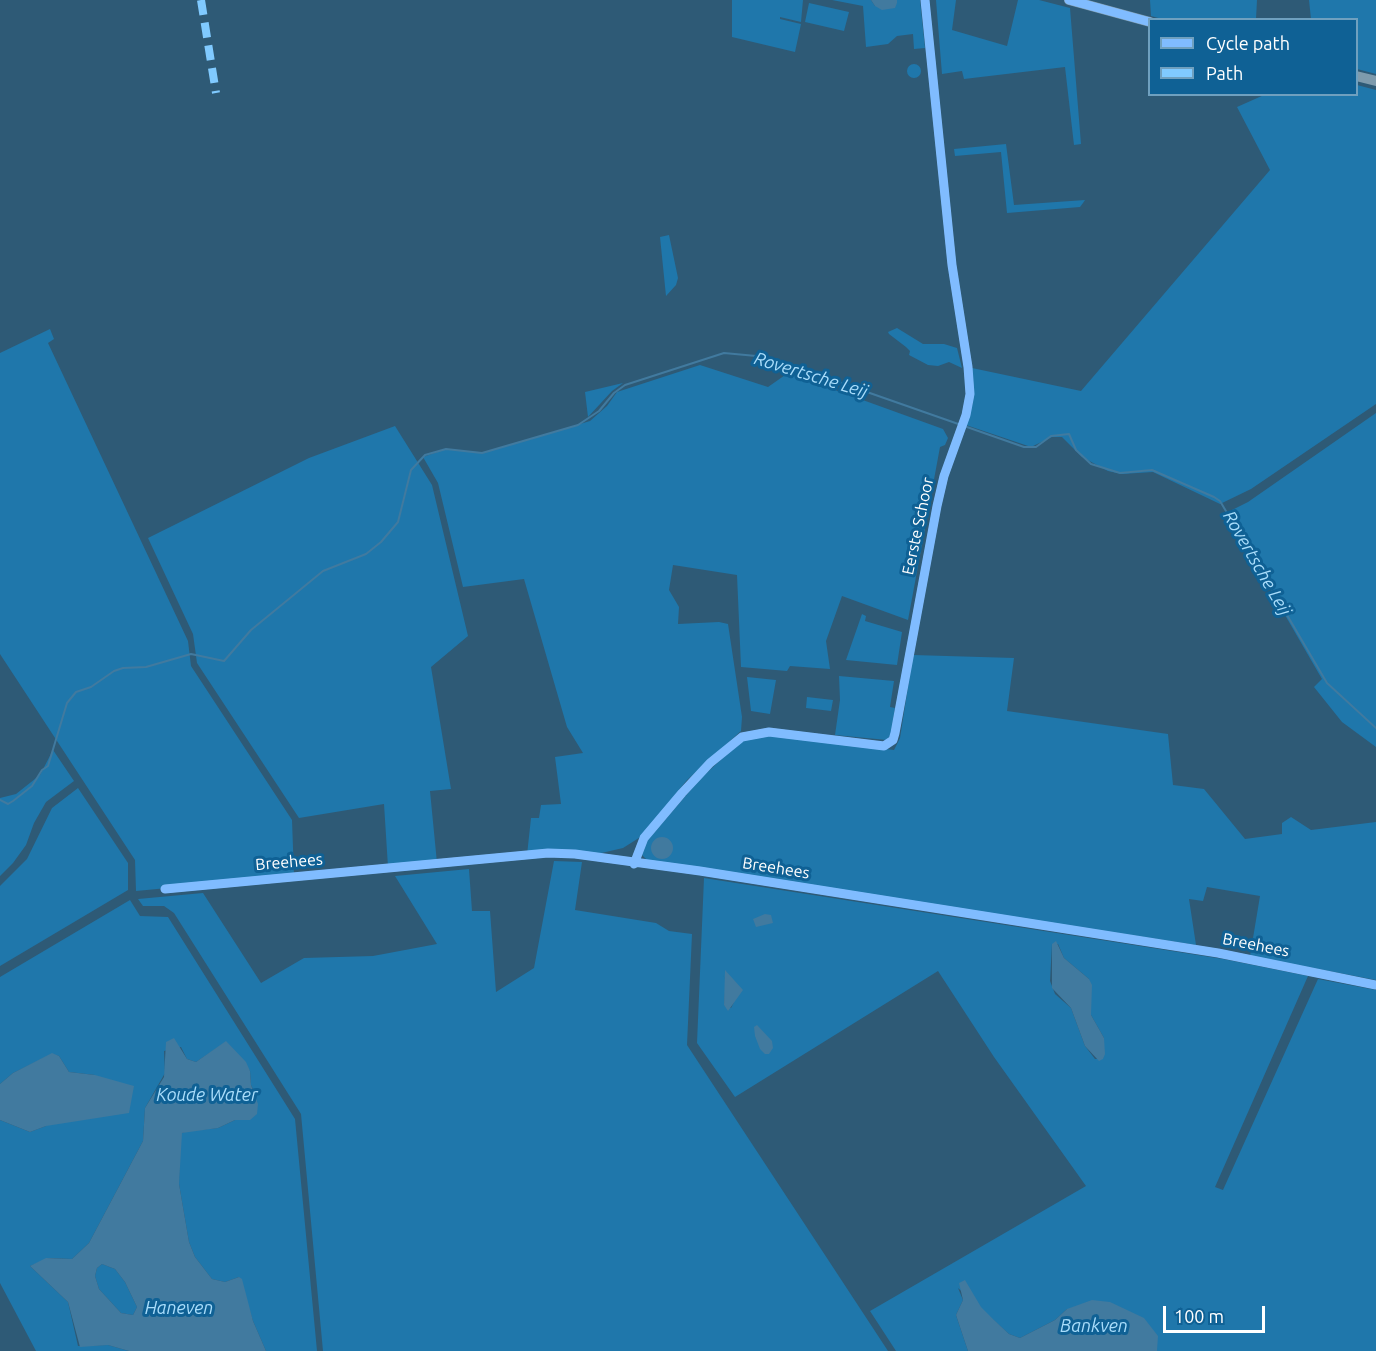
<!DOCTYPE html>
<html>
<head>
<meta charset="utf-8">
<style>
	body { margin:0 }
	#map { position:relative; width:1376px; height:1351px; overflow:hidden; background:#2e5a76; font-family:Ubuntu,sans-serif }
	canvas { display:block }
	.legend { position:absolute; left:1148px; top:18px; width:210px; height:78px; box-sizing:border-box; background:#0f6195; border:2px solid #6fa0bf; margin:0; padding:8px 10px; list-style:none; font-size:18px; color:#fff }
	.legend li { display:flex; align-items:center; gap:12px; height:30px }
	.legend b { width:30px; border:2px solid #6fa0bf }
	.scale { position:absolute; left:1163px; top:1306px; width:102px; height:27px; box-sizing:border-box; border:3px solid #fff; border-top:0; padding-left:8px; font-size:18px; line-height:21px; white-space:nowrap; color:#fff; -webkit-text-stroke:4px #0f6195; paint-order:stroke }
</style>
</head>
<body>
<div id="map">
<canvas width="1376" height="1351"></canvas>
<ul class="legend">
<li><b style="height:8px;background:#80bcff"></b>Cycle path</li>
<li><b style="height:8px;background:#80caff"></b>Path</li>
</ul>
<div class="scale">100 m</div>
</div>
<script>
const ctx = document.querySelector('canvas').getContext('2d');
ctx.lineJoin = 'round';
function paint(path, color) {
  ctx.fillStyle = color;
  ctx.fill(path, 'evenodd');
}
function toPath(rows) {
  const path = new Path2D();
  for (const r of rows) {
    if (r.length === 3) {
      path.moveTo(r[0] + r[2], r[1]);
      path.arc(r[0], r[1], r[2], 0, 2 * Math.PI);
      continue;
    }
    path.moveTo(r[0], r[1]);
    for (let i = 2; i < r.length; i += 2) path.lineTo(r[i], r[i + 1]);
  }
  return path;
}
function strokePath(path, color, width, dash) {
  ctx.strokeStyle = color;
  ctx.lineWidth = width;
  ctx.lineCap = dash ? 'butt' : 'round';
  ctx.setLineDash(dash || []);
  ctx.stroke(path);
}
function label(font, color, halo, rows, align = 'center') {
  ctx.font = font + ' Ubuntu,sans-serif';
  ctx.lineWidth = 6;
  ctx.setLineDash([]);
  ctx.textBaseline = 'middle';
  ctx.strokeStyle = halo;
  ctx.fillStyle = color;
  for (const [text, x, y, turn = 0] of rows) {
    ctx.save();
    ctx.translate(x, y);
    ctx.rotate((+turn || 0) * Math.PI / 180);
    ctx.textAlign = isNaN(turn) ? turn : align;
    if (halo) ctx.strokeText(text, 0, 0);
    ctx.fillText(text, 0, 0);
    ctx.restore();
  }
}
paint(toPath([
	[732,0,803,0,801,22,780,17,780,19,801,24,795,52,732,37],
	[832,0,871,0,875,6,897,3,897,0,920,0,925,48,914,49,913,34,897,36,888,44,866,47,863,6],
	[936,0,956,0,952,30,1007,46,1018,0,1039,0,1070,8,1081,144,1074,145,1065,67,964,79,962,71,942,74],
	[1150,0,1257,0,1256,19,1162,19,1151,16],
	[1309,0,1376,0,1376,74,1357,69,1356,20,1311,19],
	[809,3,849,12,844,31,805,22],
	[914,71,7],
	[1357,85,1376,90,1376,404,1251,489,1220,504,1153,472,1122,474,1108,471,1082,457,1062,437,1052,437,1031,447,966,425,973,402,972,368,1081,391,1270,170,1237,107,1264,95,1356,94],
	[1006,144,1014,205,1085,200,1083,203,1080,207,1007,213,1001,152,955,156,954,149],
	[669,235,678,278,676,285,666,296,660,237],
	[897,328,923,344,944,344,957,348,962,368,949,362,938,366,928,365,909,355,910,351,906,347,889,334,888,332],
	[50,329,54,339,48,343,188,641,191,666,292,820,294,876,136,891,135,860,0,654,0,353],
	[700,365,768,387,788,373,943,429,948,438,945,445,940,447,908,620,842,596,826,641,830,669,790,666,787,671,741,667,737,575,673,565,669,590,679,607,678,624,719,622,728,624,742,717,741,731,687,780,642,836,623,848,593,855,527,855,531,818,539,818,541,805,561,804,555,757,583,753,567,727,524,579,463,587,438,483,423,457,446,449,483,453,590,421,607,406,617,392],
	[623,383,612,391,588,417,585,392],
	[1376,413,1376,751,1376,747,1342,722,1314,687,1322,679,1226,513,1248,502],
	[395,426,432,485,468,636,431,667,451,789,430,791,437,863,388,867,384,804,299,818,197,663,193,634,148,538,309,458],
	[862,614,866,616,865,621,902,632,897,665,846,660],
	[913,655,1014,658,1007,711,1168,734,1173,785,1204,789,1245,839,1282,834,1282,823,1291,817,1311,830,1376,822,1376,980,1250,956,1260,896,1207,887,1203,901,1189,899,1196,945,648,861,642,855,647,841,700,779,739,743,758,734,894,750,900,738],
	[839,676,894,681,890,707,895,708,891,734,887,740,835,735,840,700],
	[747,677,776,680,770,714,751,711],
	[807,697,833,700,831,711,806,708],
	[53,750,74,781,46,802,34,823,26,845,13,863,0,876,0,798,16,794,40,775],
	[78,788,128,863,128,890,0,966,0,886,27,859,52,808],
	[554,861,582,862,575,910,656,923,669,931,692,934,687,1045,888,1351,323,1351,301,1114,174,913,164,906,143,906,138,899,203,893,261,983,304,958,373,956,437,944,395,876,469,869,472,911,490,911,496,992,534,968],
	[704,878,1223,959,1308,976,1215,1187,1223,1190,1318,979,1376,990,1376,1351,1157,1351,1157,1348,1067,1309,1055,1320,1020,1338,1009,1334,958,1288,963,1300,956,1315,968,1351,896,1351,870,1311,1086,1186,994,1057,938,971,735,1097,697,1043],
	[1052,944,1058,944,1064,958,1089,979,1091,1015,1104,1038,1103,1059,1095,1059,1085,1046,1071,1008,1055,994,1050,981],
	[723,974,734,1002,731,1008,724,1005,726,982],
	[130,900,140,916,168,917,295,1119,317,1351,266,1351,253,1321,239,1277,225,1282,212,1279,195,1257,189,1242,179,1184,180,1134,187,1131,218,1128,235,1120,246,1120,256,1096,251,1085,250,1071,226,1042,196,1062,187,1059,181,1047,164,1051,165,1073,145,1108,143,1141,89,1243,72,1259,50,1258,30,1266,68,1302,78,1346,108,1345,129,1351,36,1351,0,1283,0,1120,30,1132,46,1126,95,1075,69,1072,59,1056,52,1054,13,1073,0,1084,0,977],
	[102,1264,115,1269,125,1282,137,1307,133,1315,121,1313,99,1289,95,1276,97,1268]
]), '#1f77ab');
paint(toPath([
	[871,0,897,0,897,3,895,8,882,10,875,6],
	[662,848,11],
	[765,914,771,915,773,923,756,927,753,919],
	[1056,941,1064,958,1089,979,1092,985,1091,1015,1104,1038,1105,1054,1103,1059,1099,1061,1085,1046,1071,1008,1052,988,1052,944],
	[725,970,743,990,728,1011,724,1005],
	[757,1025,772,1041,773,1048,769,1054,765,1054,760,1049,755,1036,754,1027],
	[174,1038,187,1059,196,1062,226,1041,246,1062,250,1071,251,1085,258,1104,257,1114,250,1120,235,1120,218,1128,182,1133,179,1184,189,1242,195,1257,212,1279,225,1282,239,1277,242,1279,253,1321,266,1351,129,1351,108,1345,80,1347,68,1302,30,1266,46,1258,72,1259,89,1243,143,1141,145,1108,164,1077,166,1042],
	[102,1264,115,1269,125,1282,137,1307,133,1315,121,1313,99,1289,95,1276,97,1268],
	[52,1053,59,1056,69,1072,95,1075,134,1086,129,1113,46,1126,30,1132,0,1120,0,1084,13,1073],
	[965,1280,981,1307,994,1320,1009,1334,1020,1338,1055,1320,1067,1309,1092,1300,1110,1302,1144,1318,1158,1336,1157,1351,968,1351,956,1315,963,1300,959,1283]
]), '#417a9f');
strokePath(toPath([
	[0,800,8,804,13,801,32,786,42,770,48,766,67,703,76,692,91,687,114,671,123,668,146,667,191,654,224,661,251,630,323,571,366,554,381,542,398,522,411,470,425,455,446,449,482,453,578,425,599,411,614,393,625,385,724,353,767,357,1024,447,1036,447,1051,436,1069,434,1076,450,1091,464,1120,473,1152,470,1214,497,1220,501,1327,683,1376,728]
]), '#417a9f', 2);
strokePath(toPath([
	[634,864,644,838,682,793,710,763,742,737,769,732,884,746,893,740,895,733,937,506,944,476,966,415,970,394,968,367,952,265,925,0],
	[165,889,548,853,575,854,700,871,1218,953,1376,985]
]), '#7696a9', 8);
strokePath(toPath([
	[1069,0,1150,22],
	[1356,76,1376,81]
]), '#7e9bad', 10);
strokePath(toPath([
	[201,0,216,93]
]), '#80caff', 8, [15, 8]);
strokePath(toPath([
	[1069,0,1150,22],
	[634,864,644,838,682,793,710,763,742,737,769,732,884,746,893,740,895,733,937,506,944,476,966,415,970,394,968,367,952,265,925,0],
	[165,889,548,853,575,854,700,871,1218,953,1376,985]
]), '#80bcff', 9);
label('16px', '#fff', '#0f6195', [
	["Eerste Schoor",918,526,-78],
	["Breehees",289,862,-5],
	["Breehees",776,868,9],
	["Breehees",1256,945,11]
]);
label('italic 18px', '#a9ddfb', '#0f6195', [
	["Rovertsche Leij",811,375,17],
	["Rovertsche Leij",1257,563,60],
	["Koude Water",207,1095],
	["Haneven",179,1308],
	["Bankven",1094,1326]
]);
</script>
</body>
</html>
